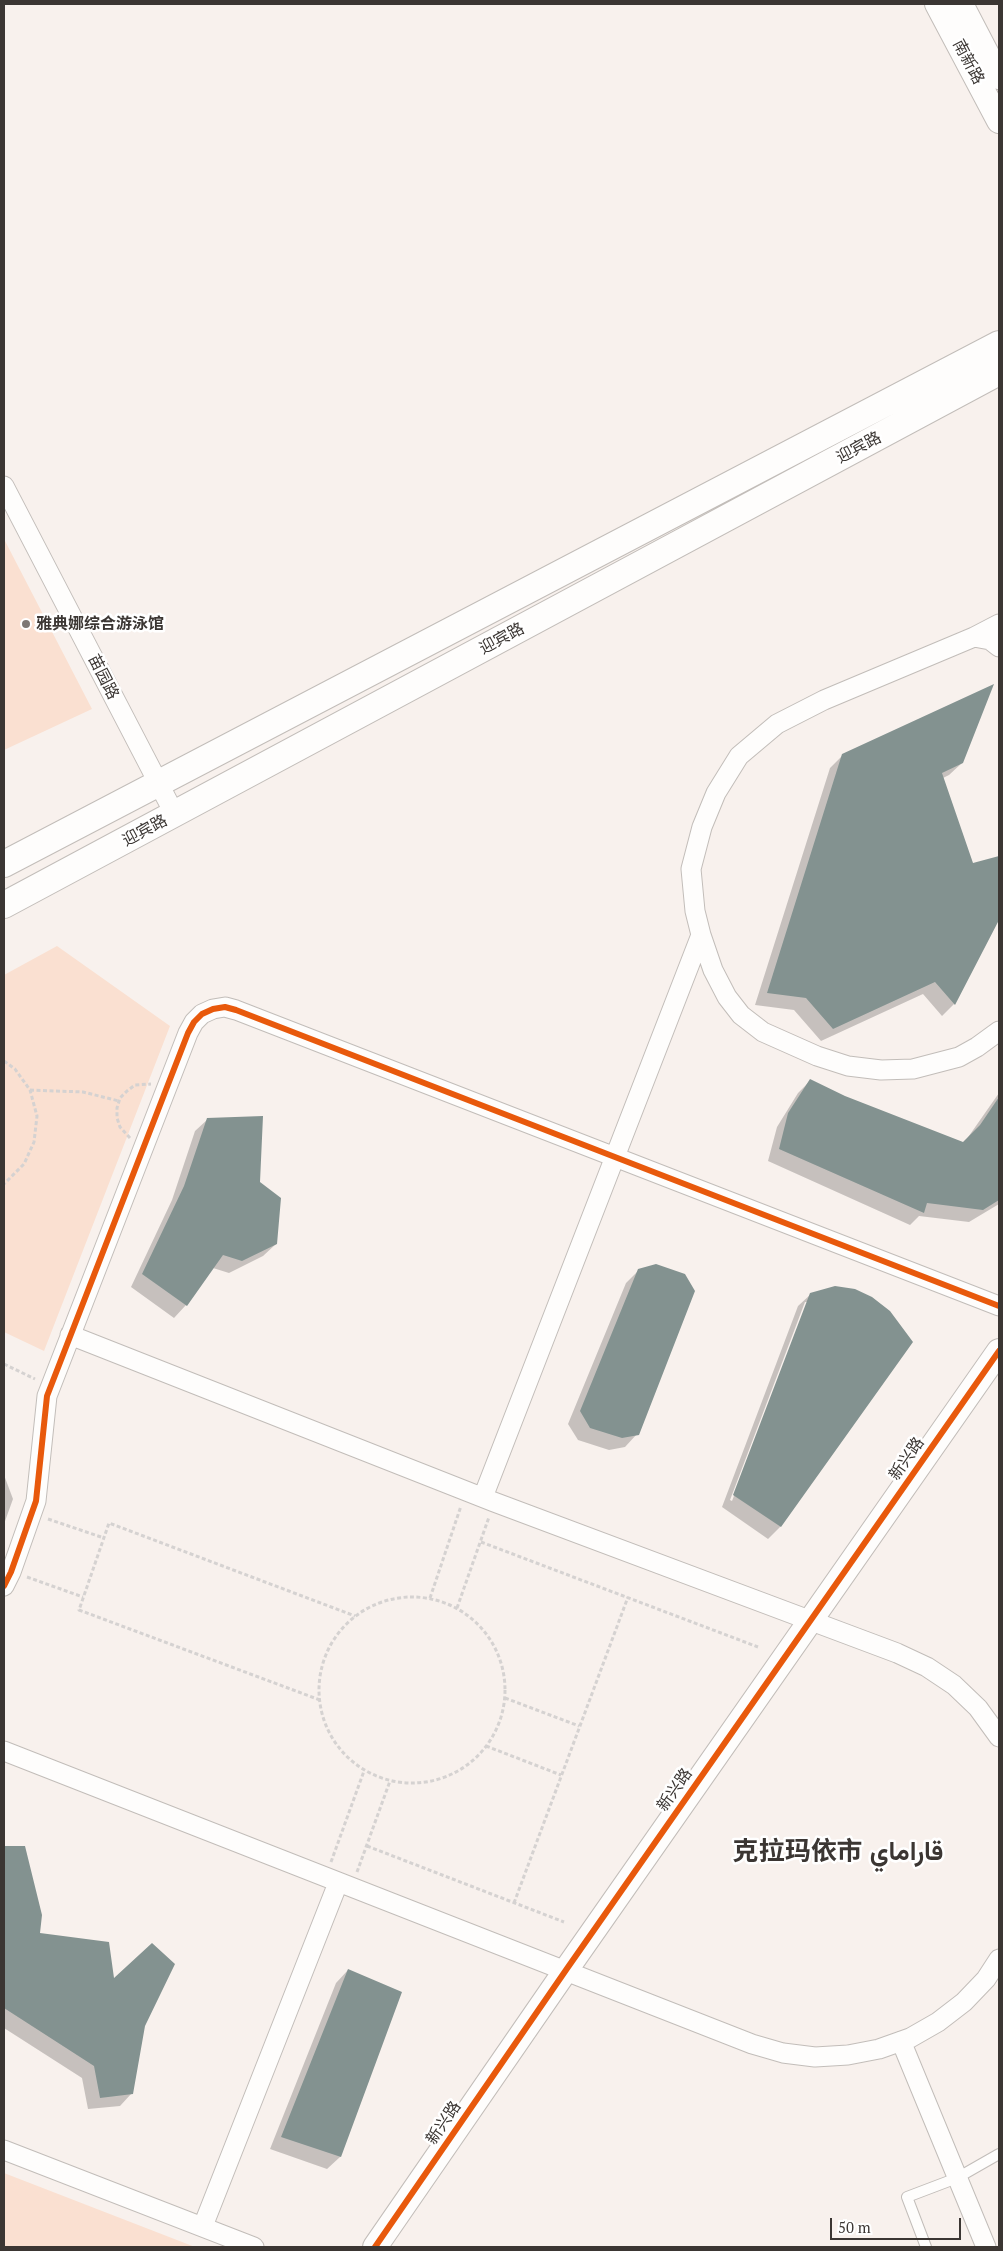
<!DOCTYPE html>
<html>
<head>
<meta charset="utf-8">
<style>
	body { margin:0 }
	#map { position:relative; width:1003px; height:2251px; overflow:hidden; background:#f8f1ed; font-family:"PT Serif",serif }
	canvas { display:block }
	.frame { position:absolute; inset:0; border:5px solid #3b3633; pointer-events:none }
	.scale { position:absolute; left:830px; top:2218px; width:131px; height:22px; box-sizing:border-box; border:2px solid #3b3633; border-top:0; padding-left:6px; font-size:15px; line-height:18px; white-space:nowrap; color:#3b3633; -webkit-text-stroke:4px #fff; paint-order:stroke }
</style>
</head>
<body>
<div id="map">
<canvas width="1003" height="2251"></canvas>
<div class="frame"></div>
<div class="scale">50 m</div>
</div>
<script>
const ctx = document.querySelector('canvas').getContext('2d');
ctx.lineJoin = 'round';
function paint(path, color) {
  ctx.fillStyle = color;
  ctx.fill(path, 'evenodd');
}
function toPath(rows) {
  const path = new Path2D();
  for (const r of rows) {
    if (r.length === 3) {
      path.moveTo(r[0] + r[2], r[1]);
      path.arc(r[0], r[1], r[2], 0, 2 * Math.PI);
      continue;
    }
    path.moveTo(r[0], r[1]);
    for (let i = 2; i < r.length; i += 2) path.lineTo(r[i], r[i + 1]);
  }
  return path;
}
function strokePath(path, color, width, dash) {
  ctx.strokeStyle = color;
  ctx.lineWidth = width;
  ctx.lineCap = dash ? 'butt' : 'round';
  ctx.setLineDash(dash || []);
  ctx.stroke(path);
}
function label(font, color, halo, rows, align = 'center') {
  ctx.font = font + ' "PT Serif",Vazirmatn,"Noto Sans SC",serif';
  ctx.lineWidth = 5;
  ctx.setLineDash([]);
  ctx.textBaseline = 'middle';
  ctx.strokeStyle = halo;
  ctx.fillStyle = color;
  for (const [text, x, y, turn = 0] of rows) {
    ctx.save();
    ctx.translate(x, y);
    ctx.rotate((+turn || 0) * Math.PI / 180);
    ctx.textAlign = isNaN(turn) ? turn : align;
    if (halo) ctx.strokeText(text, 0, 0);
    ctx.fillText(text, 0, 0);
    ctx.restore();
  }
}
paint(toPath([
	[4,539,92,709,4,750],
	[57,946,170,1026,44,1351,4,1332,4,975],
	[4,2173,195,2247,4,2247]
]), '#fae0d1');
paint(toPath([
	[843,755,962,763,949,775,943,778,973,865,999,857,999,918,954,1004,942,1016,923,994,821,1041,794,1010,755,1005,830,768],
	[810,1081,844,1097,964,1143,999,1093,999,1204,969,1222,919,1216,910,1225,768,1161,777,1127,798,1093],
	[208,1119,258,1182,276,1244,263,1256,229,1273,213,1268,186,1305,174,1318,131,1287,172,1200,195,1131],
	[639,1270,637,1434,625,1447,609,1450,578,1440,568,1424,626,1283],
	[811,1294,911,1342,780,1527,768,1539,722,1507,798,1306],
	[805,1302,808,1302,732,1501,730,1500],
	[4,1475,13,1499,4,1524],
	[4,1847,24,1847,38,1934,113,1980,132,2093,120,2106,88,2109,82,2078,4,2028],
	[348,1970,401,1993,340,2157,327,2169,270,2149,336,1983]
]), '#0003');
paint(toPath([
	[994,684,963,763,942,773,973,863,999,856,999,920,955,1005,935,982,833,1029,806,998,767,993,842,754],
	[810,1079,845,1096,963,1142,980,1125,999,1097,999,1200,983,1210,927,1203,924,1213,779,1149,788,1113],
	[263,1116,260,1182,281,1198,277,1244,242,1261,223,1255,187,1306,142,1274,184,1186,207,1118],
	[656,1264,685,1274,695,1291,639,1435,622,1438,590,1428,580,1411,638,1269],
	[835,1286,855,1289,872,1297,890,1311,913,1342,781,1527,733,1495,810,1293],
	[4,1846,25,1846,42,1915,40,1933,109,1942,114,1978,152,1943,175,1964,145,2026,133,2094,100,2098,94,2066,4,2008],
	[348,1969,402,1992,341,2157,281,2137]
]), '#839290');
const service = toPath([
	[926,2247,907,2197,957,2178,999,2154]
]);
const minor = toPath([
	[4,486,175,815],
	[999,624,974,637,990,640,999,647],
	[974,637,824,700,777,724,739,756,716,793,702,827,691,869,695,911,701,935,713,970,727,997,741,1015,763,1032,817,1056,848,1066,881,1070,913,1069,959,1057,977,1047,999,1031],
	[70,1335,494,1502,897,1653,927,1667,954,1685,978,1708,999,1737],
	[483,1497,701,935],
	[4,1586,11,1572,36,1501,47,1396,188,1033,194,1022,202,1014,213,1009,225,1007,236,1010,999,1306],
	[4,1751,752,2044,783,2053,815,2057,848,2055,879,2049,910,2038,938,2022,964,2002,986,1979,999,1959],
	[901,2041,986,2247],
	[4,2150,254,2247],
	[203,2226,338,1883]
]);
const tertiary = toPath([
	[937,4,999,121],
	[961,4,999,77],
	[375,2247,566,1970,999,1351]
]);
const secondary = toPath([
	[4,864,999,344],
	[4,905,999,372]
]);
strokePath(service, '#c2bdb9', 12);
strokePath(minor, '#c2bdb9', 21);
strokePath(tertiary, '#c2bdb9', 26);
strokePath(secondary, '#c2bdb9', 28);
strokePath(toPath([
	[4,1061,15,1069,30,1090,37,1116,34,1142,24,1164,4,1184],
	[30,1090,83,1092,119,1101],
	[130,1138,120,1127,117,1118,117,1108,120,1098,127,1091,135,1085,151,1084],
	[4,1364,35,1379],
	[48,1519,104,1538],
	[481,1542,758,1647],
	[27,1577,83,1597],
	[412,1690,93],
	[430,1598,461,1506],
	[457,1608,489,1517],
	[505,1698,579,1726],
	[320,1700,79,1610,109,1523,355,1616],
	[486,1746,561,1775],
	[367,1846,564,1922],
	[331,1862,364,1771],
	[357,1872,390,1781],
	[514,1903,628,1597]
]), '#d5d2d1', 3, [4, 2.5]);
strokePath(service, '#fefdfc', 10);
strokePath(minor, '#fefdfc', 19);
strokePath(tertiary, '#fefdfc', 24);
strokePath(secondary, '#fefdfc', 26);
strokePath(toPath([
	[4,1586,11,1572,36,1501,47,1396,188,1033,194,1022,202,1014,213,1009,225,1007,236,1010,999,1306],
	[375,2247,566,1970,999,1351]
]), '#e8590c', 6);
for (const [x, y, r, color] of [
	[26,624,5,"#7d7774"]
]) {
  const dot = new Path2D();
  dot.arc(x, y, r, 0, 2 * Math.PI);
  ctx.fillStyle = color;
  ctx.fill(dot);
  strokePath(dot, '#fff', 2);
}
label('16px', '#3b3633', '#fff', [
	["南新路",968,62,62],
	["迎宾路",859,448,-28],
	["迎宾路",502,639,-28],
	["苗园路",103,677,63],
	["迎宾路",145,831,-28],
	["新兴路",907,1459,-55],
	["新兴路",675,1790,-55],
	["新兴路",444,2123,-56]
]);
label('bold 16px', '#3b3633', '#fff', [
	["雅典娜综合游泳馆",36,624]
], 'left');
label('bold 26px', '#3b3633', '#fff', [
	["克拉玛依市 قاراماي",838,1853]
]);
</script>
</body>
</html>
